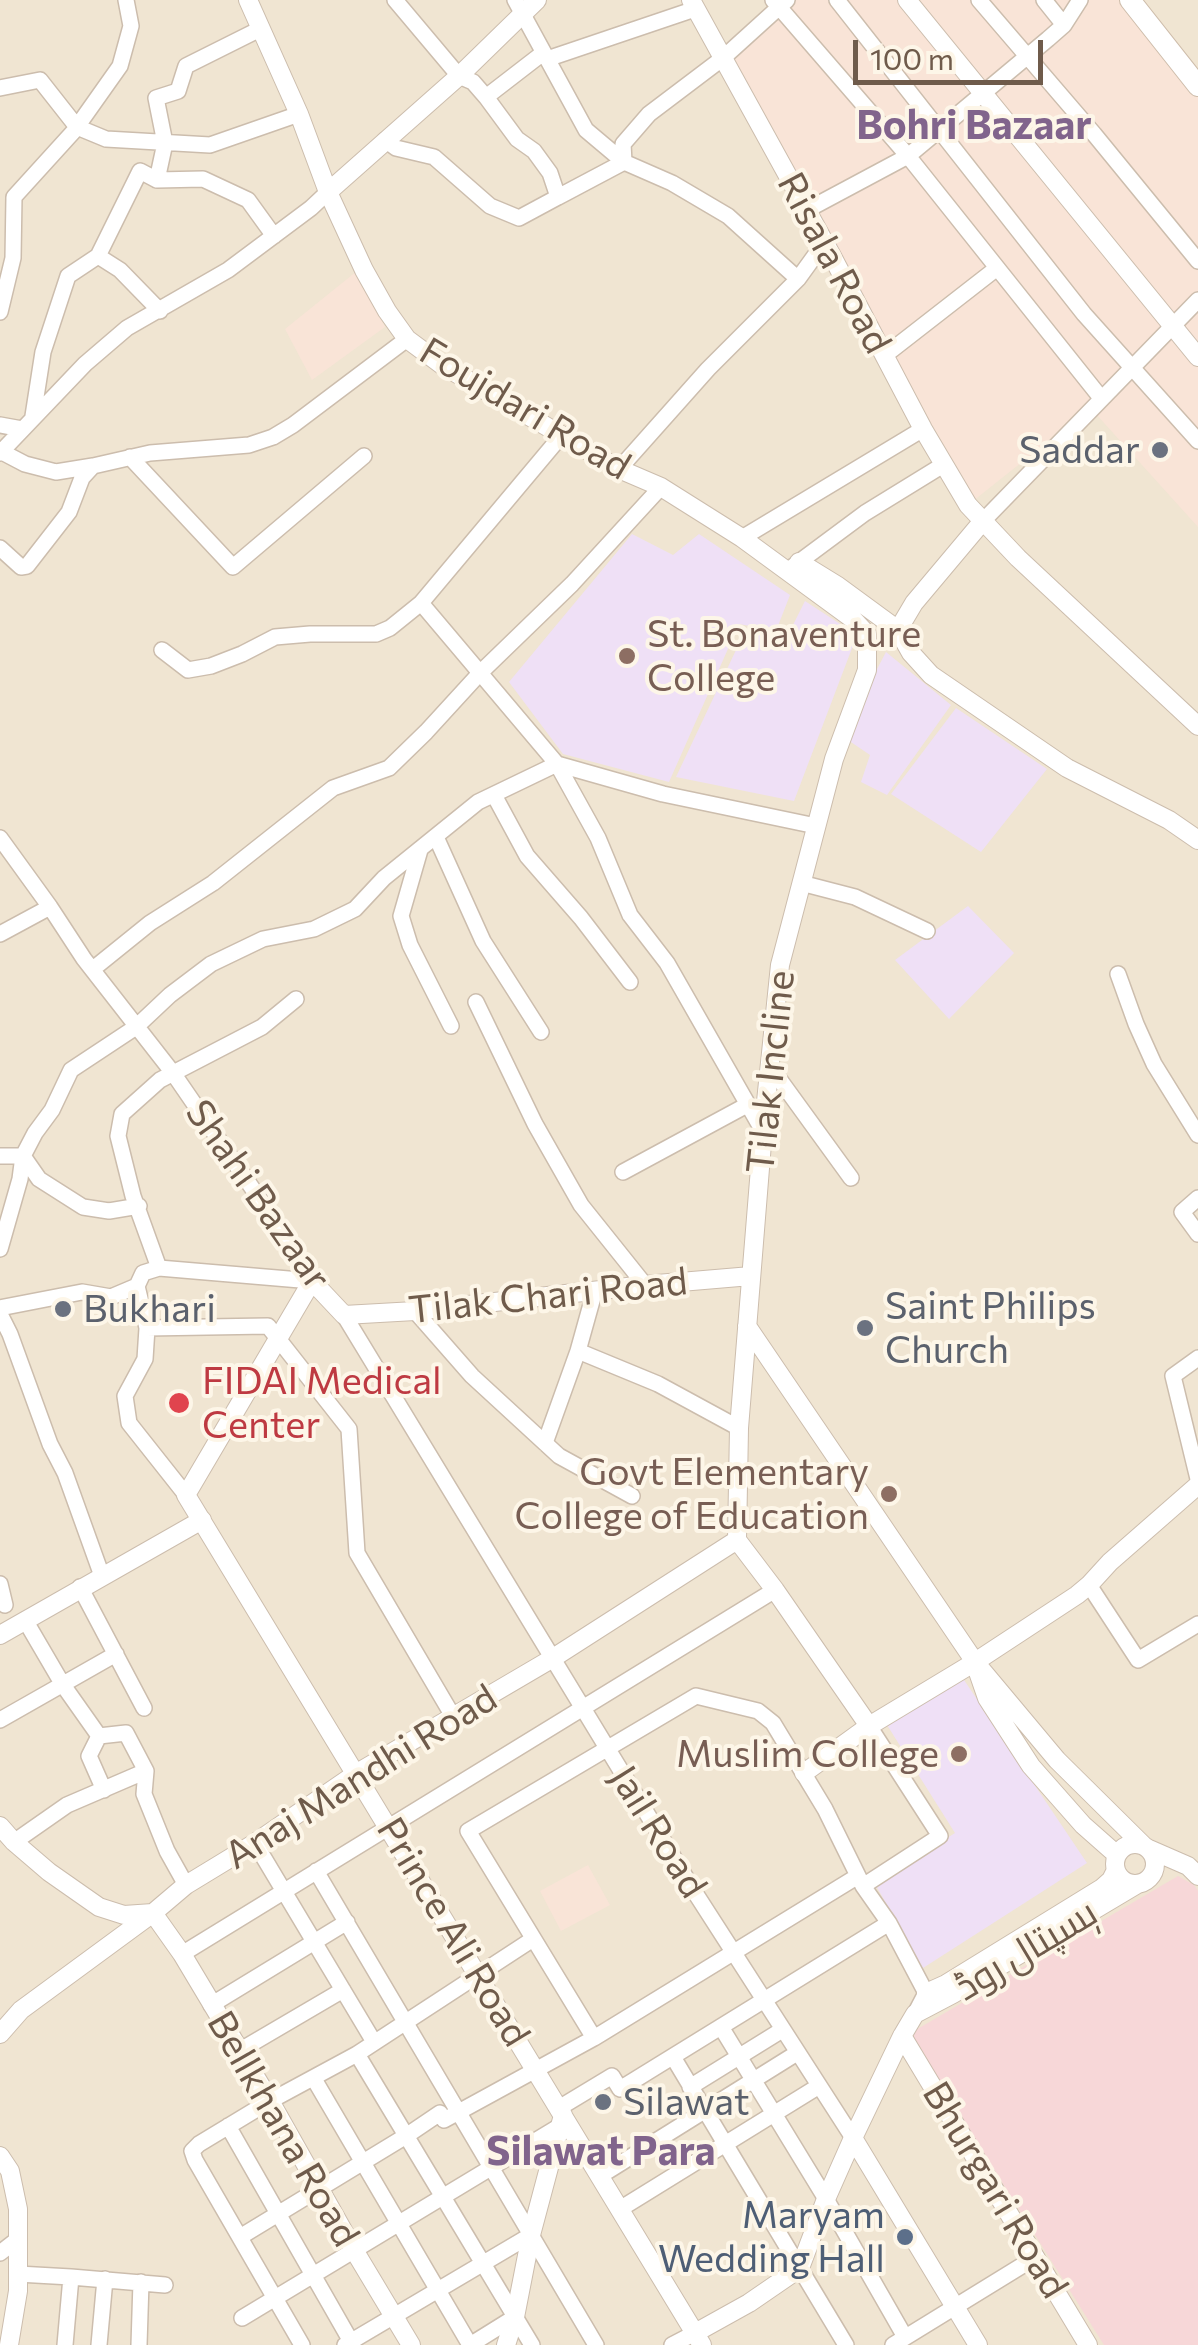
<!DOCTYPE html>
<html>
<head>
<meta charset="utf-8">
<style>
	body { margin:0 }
	#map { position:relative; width:1198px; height:2345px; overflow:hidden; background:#faf2e3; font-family:Commissioner,sans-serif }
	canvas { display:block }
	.scale { position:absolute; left:853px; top:40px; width:190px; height:45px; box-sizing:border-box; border:5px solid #6f5b4b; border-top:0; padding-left:12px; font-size:30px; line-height:35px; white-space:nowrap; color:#6f5b4b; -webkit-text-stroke:8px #fdf6e8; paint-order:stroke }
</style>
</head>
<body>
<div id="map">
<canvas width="1198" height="2345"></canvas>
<div class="scale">100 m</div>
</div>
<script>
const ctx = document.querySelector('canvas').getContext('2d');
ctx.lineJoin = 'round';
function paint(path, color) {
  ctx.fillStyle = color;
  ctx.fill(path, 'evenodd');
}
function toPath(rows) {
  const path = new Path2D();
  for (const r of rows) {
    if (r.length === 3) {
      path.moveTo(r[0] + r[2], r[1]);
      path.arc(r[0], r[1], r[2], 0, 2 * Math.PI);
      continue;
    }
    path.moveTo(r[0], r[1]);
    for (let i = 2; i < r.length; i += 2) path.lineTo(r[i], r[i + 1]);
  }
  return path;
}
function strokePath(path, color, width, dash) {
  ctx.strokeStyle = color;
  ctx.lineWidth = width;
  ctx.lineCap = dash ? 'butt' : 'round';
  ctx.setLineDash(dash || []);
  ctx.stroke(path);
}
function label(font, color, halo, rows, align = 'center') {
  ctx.font = font + ' Commissioner,Cairo,sans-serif';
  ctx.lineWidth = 8;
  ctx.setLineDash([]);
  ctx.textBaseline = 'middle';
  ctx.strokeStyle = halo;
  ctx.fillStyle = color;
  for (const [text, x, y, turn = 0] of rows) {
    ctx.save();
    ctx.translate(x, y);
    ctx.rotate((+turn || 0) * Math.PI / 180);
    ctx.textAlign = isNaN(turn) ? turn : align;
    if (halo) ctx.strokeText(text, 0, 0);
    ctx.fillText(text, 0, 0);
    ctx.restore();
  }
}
paint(toPath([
	[0,0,1198,0,1198,2345,0,2345]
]), '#f0e5d2');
paint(toPath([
	[787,0,1130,0,1198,86,1198,527,1086,403,1046,443,968,505,723,58],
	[357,271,385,327,312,380,285,329],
	[588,1865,610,1905,561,1931,540,1891]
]), '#f9e4d7');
paint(toPath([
	[632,534,673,555,699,534,790,595,776,631,739,624,669,782,563,754,509,682],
	[805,601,857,635,794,801,676,777,745,631,785,641],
	[886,652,951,705,887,795,861,782,870,755,842,736],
	[956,708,1047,769,981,852,891,794],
	[968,906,1014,953,949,1019,895,960],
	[962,1677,1087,1863,923,1968,875,1884,955,1833,887,1725]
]), '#efe0f6');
paint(toPath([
	[1178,1876,1194,1885,1198,1891,1198,2345,1104,2345,909,2034]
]), '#f7d7d8');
const minor = toPath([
	[395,0,459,76,473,82,486,97,517,139,534,151,550,173,558,197,624,162,623,144,649,114,723,58,787,0],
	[515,0,586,130,624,162,672,183,728,216,798,279],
	[773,0,908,156,1101,398],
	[837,0,1084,314,1198,441],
	[979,0,1094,134,1198,261],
	[1044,0,1064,25],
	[547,59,695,9],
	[0,88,40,80,77,127,106,139,210,145,299,114],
	[486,97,543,53],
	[385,140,396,148,434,157,490,206,519,218,558,197],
	[157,180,165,143,156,98,178,91,186,66,260,29],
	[807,210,908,156,1048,39,1064,25,1080,0],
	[98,256,120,270,160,311],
	[0,312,13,258,14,197,74,131,120,66,131,26,126,0],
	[884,356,997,268],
	[33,416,43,352,68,276,98,256,140,171,157,180,203,179,248,200,274,236],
	[0,425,22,429],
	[2,452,25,464,56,472,93,466,150,453,249,445,273,437,293,425,407,339],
	[0,453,85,364,127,328,228,270,311,208,328,192],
	[130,457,233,567,364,456],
	[619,469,708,369,798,279,824,243],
	[982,522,1198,300],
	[742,538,923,429],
	[0,548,21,567,27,566,69,512,82,478,93,466],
	[791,568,865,513,943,465],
	[421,603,561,436],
	[162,650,188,670,211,666,242,654,275,637,310,634,376,634,390,628,421,603,557,764,598,838,630,915,667,963,763,1131],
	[494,795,527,856,581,918,630,982],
	[436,837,483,941,541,1032],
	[0,838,50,907,84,959,173,1073,259,1198,312,1281],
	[420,850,401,916,410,945,451,1026],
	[801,883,855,897,927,931],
	[0,934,50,907],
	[93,969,150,923,213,883,333,788,389,768,426,732,480,673,572,584,661,487],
	[1118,974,1136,1024,1154,1064,1198,1135],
	[476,1002,535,1124,581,1205,645,1285],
	[769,1065,851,1178],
	[0,1156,23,1156],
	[23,1156,39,1179,83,1207,109,1211,139,1206],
	[623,1172,747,1105],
	[1198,1198,1182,1212,1198,1234],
	[0,1249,20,1179,23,1156,35,1133,52,1110,71,1070,136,1027,170,995,211,964,263,939,314,929,355,909,384,878,478,802,557,764,663,794,816,826],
	[159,1268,133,1196,118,1136,122,1114,160,1080,262,1027,296,999],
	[137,1286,147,1328],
	[0,1308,82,1292,111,1297,137,1286,143,1273,159,1268,312,1281],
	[415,1311,472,1376,559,1456,632,1496],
	[0,1314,10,1334,50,1444,65,1473,102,1576],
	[344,1315,694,1891,853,2138],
	[578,1351,658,1384,739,1428],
	[1198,1358,1173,1376,1198,1479],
	[545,1443,578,1351,595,1290],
	[186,1495,129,1423,125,1396,145,1359,147,1328,268,1326,349,1429,357,1553,454,1718],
	[0,1584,5,1605],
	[1089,1585,1138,1660,1198,1624],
	[80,1587,144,1708],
	[25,1620,63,1685,99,1736,126,1733,146,1771,144,1794,167,1851,186,1885],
	[0,1720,116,1654],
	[869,1726,940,1836,863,1886,889,1923,926,1993,915,2014],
	[99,1736,89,1756,104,1790],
	[14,1842,67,1805,146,1771],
	[255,1843,374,2042],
	[316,1871,596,2345],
	[182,1954,775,1590],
	[211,2005,347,1922],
	[721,2027,826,2199,905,2337],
	[594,2038,858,1876],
	[239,2051,343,1990],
	[357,2054,532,2345],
	[673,2057,846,2345],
	[314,2079,470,2345],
	[690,2087,782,2030],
	[559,2108,612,2076,620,2089,889,1923],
	[228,2126,353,2345],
	[600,2176,797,2053],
	[620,2209,819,2086],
	[240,2237,406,2136,440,2113,444,2120,594,2038,468,1831,696,1696,758,1711,773,1723,825,1809,863,1886],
	[0,2253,18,2239],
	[18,2274,71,2277,65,2345],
	[71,2277,165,2285],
	[242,2318,560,2126],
	[99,2345,105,2279],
	[139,2345,141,2282],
	[302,2345,195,2160,192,2151,199,2144,270,2101,357,2054,533,1939],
	[345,2345,531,2235],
	[470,2345,515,2317],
	[672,2345,695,2333],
	[893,2345,1036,2257]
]);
const tertiary = toPath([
	[248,0,299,114,328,192,364,270,387,311,407,339,442,365,619,469,661,487,742,538,854,620,867,634,867,670,834,759,780,965,763,1131,739,1428,737,1540],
	[691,0,832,256,923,429,968,505,1018,558,1198,726],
	[907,0,1198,357],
	[328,192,459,76,537,0],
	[799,562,838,586,898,630,911,653,931,675,1067,768,1169,820,1198,840],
	[898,630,914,603,982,522],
	[747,1326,975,1662,1057,1760,1143,1845],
	[737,1540,775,1590,869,1726],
	[0,1635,202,1520],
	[978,1672,987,1698,1031,1766,1083,1825,1117,1855],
	[804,1773,869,1726,975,1662,1077,1595,1089,1585,1110,1562,1198,1485],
	[0,1826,14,1842,49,1872,99,1907,124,1915,153,1913,182,1954,270,2101,354,2250,411,2345],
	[1135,1864,20],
	[1149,1849,1188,1866,1198,1876],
	[926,1993,946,1984,1102,1888,1111,1880,1116,1870],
	[0,2034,21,2010,153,1913,186,1885,255,1843,357,1773,553,1658,737,1540],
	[902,2036,1088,2345],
	[853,2138,978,2345],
	[0,2156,10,2171,18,2209,18,2291,9,2345],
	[695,2333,749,2303,800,2268,826,2199,853,2138,902,2036,915,2014,953,1994,1136,1885],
	[506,2345,515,2317,531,2235,563,2115],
	[702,2345,186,1495,312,1281,344,1315,415,1311,645,1285,751,1276]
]);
const secondary = toPath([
	[1130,0,1198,86]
]);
strokePath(minor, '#ccbdad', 18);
strokePath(tertiary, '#ccbdad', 20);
strokePath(secondary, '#cebdab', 22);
strokePath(minor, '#fff', 15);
strokePath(tertiary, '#fff', 18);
strokePath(secondary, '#fff', 20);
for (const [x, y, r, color] of [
	[1160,450,10,"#6b7280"],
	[627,656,10,"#8d6e63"],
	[63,1309,10,"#6b7280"],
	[865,1328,10,"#6b7280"],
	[179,1403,12,"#e0444e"],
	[889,1494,10,"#8d6e63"],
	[959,1754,10,"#8d6e63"],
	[603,2102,10,"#6b7280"],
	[905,2237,10,"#5c6f8a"]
]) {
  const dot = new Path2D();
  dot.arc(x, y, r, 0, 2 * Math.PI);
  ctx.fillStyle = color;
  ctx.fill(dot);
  strokePath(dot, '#fdf6e8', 4);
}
label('38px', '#6f5b4b', '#fdf6e8', [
	["Risala Road",834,263,62],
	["Foujdari Road",525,409,31],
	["Tilak Incline",771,1072,-84],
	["Shahi Bazaar",258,1195,55],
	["Tilak Chari Road",548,1296,-6],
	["Anaj Mandhi Road",361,1777,-32],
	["Jail Road",658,1832,58],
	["Prince Ali Road",453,1932,59],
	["ہسپتال روڈ",1026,1950,-31],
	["Bellkhana Road",283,2129,60],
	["Bhurgari Road",995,2190,59]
]);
label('38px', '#5b616d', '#fdf6e8', [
	["Saddar",1140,450,"right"],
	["Saint Philips",885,1306],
	["Church",885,1350],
	["Bukhari",83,1309],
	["Silawat",623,2102]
], 'left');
label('38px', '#785e54', '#fdf6e8', [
	["St. Bonaventure",647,634,"left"],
	["College",647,678,"left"],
	["Govt Elementary",869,1472],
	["College of Education",869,1516],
	["Muslim College",939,1754]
], 'right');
label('38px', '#be3a42', '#fdf6e8', [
	["FIDAI Medical",202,1381],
	["Center",202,1425]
], 'left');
label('38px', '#4e5e75', '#fdf6e8', [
	["Maryam",885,2215],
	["Wedding Hall",885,2259]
], 'right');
label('bold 40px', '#81648c', '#fdf6e8', [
	["Bohri Bazaar",974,126],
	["Silawat Para",601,2152]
]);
</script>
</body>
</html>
